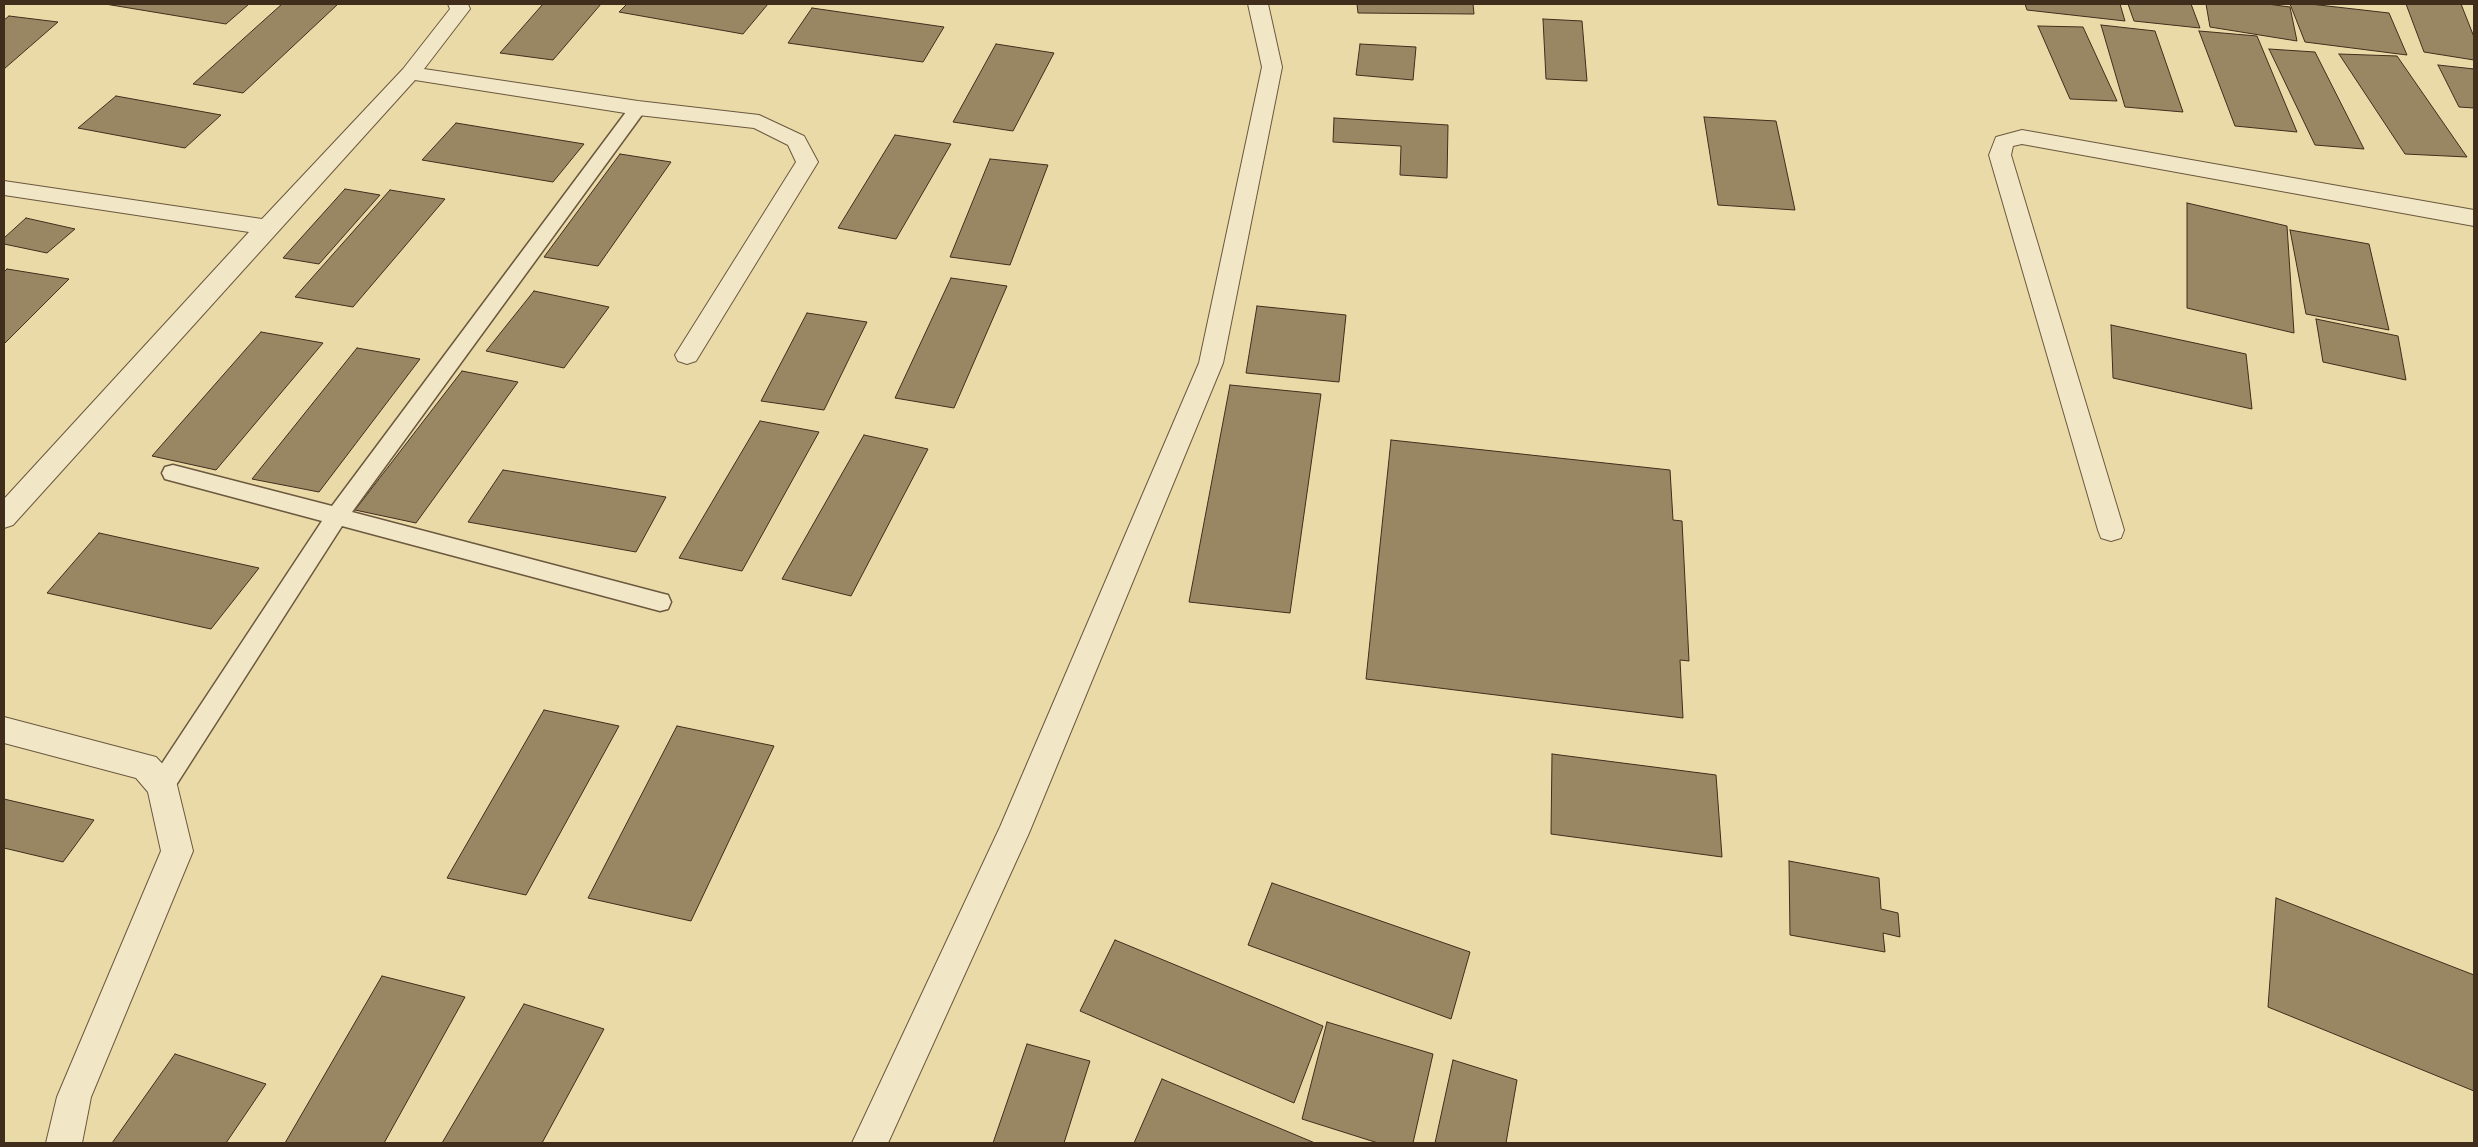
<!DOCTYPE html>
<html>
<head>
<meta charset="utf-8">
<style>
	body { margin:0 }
	#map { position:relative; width:2478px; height:1147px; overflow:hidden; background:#eadaa7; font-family:"EB Garamond",serif }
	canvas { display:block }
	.frame { position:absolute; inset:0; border:5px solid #412d1c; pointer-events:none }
</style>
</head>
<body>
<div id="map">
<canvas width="2478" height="1147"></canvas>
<div class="frame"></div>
</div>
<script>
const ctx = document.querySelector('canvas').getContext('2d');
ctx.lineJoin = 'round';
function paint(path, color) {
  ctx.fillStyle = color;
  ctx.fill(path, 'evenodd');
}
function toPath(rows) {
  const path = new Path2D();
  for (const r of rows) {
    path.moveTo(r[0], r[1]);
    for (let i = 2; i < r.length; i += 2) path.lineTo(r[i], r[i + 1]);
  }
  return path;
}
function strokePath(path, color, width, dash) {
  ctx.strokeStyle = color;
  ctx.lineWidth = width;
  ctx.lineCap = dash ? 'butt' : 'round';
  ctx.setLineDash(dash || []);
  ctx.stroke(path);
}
const building = toPath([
	[105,4,249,4,226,24,105,4],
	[282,4,338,4,243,93,193,84,282,4],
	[543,4,601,4,553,60,500,53,543,4],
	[627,4,768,4,743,34,619,12,627,4],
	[1357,4,1473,4,1474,14,1358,13,1357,4],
	[2025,4,2120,4,2125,21,2027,10,2025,4],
	[2128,4,2191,4,2200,28,2134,21,2128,4],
	[2206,4,2267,4,2290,7,2297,41,2210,27,2206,4],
	[2290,4,2310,4,2389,13,2407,55,2305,42,2290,4],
	[2406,4,2461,4,2474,37,2474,60,2424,52,2406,4],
	[812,8,944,27,923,62,788,43,812,8],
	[9,16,58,22,4,69,4,20,9,16],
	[1543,19,1582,21,1587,81,1546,79,1543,19],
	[2101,25,2155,31,2183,112,2125,107,2101,25],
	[2038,26,2083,27,2117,101,2070,99,2038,26],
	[2199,31,2257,36,2297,132,2235,126,2199,31],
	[996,44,1054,53,1013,131,953,122,996,44],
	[1360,44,1416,47,1413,80,1356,75,1360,44],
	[2269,49,2315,52,2364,149,2315,145,2269,49],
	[2339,54,2397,56,2467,157,2405,154,2339,54],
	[2438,65,2474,69,2474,108,2459,107,2438,65],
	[116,96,221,115,185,148,78,128,116,96],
	[1704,117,1776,121,1795,210,1718,205,1704,117],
	[1334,118,1448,125,1447,178,1400,175,1401,146,1333,142,1334,118],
	[456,123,584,144,553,182,422,160,456,123],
	[895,135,951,144,896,239,838,228,895,135],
	[620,154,671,162,598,266,544,257,620,154],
	[990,159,1048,165,1010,265,950,257,990,159],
	[345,189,380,195,319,264,283,258,345,189],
	[390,190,445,199,353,307,295,297,390,190],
	[2187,203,2287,226,2294,333,2187,308,2187,203],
	[26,218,75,229,47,253,4,244,4,238,26,218],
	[2290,230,2369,244,2389,330,2306,314,2290,230],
	[7,269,69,279,4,344,4,272,7,269],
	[951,278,1007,286,954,408,895,398,951,278],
	[534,291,609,307,564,368,486,351,534,291],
	[1257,306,1346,315,1339,382,1246,373,1257,306],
	[807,313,867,322,824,410,761,401,807,313],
	[2316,319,2398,336,2406,380,2323,362,2316,319],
	[2111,325,2246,354,2252,409,2113,378,2111,325],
	[261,332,323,343,216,470,152,456,261,332],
	[357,348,420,359,319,492,252,479,357,348],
	[462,371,518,382,416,523,355,510,462,371],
	[1230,385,1321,394,1290,613,1189,602,1230,385],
	[760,421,819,432,742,571,679,558,760,421],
	[864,435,928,449,851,596,782,579,864,435],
	[1391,440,1670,470,1673,520,1682,521,1689,661,1680,660,1683,718,1366,679,1391,440],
	[503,470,666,497,636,552,468,522,503,470],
	[99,533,259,568,211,629,47,593,99,533],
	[544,710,619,726,526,895,447,878,544,710],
	[677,726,774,746,691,921,588,898,677,726],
	[1552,754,1716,775,1722,857,1551,834,1552,754],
	[4,799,94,820,63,862,4,848,4,799],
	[1789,861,1879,878,1881,909,1898,913,1900,937,1883,933,1885,952,1790,935,1789,861],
	[1272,883,1470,952,1451,1019,1248,945,1272,883],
	[2276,898,2474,975,2474,1091,2268,1007,2276,898],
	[1115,940,1323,1026,1294,1103,1080,1011,1115,940],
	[382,976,465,997,384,1143,285,1143,382,976],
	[524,1004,604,1029,542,1143,442,1143,524,1004],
	[1327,1022,1433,1054,1413,1143,1378,1143,1302,1119,1327,1022],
	[1027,1044,1090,1061,1064,1143,993,1143,1027,1044],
	[175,1054,266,1084,226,1143,112,1143,175,1054],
	[1453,1060,1517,1080,1506,1143,1435,1143,1453,1060],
	[1162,1079,1315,1143,1134,1143,1162,1079]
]);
paint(building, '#998764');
strokePath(building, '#412d1c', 1);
const service = toPath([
	[638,103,644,104,647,108,644,112,352,512,660,593,668,595,671,602,668,609,660,611,342,526,171,793,162,796,153,793,150,785,153,777,322,521,165,479,162,473,165,467,173,465,332,506,632,104,638,103]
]);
const minor = toPath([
	[448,4,468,4,470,9,424,69,638,101,759,115,804,136,818,162,696,361,687,364,678,361,675,355,796,162,788,145,754,128,638,115,415,80,13,525,4,528,4,499,249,232,4,195,4,181,262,219,403,69,450,9,448,4],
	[1248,4,1268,4,1282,67,1223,363,1029,833,888,1143,852,1143,1000,827,1199,363,1262,67,1248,4],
	[2022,130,2474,210,2474,226,2022,144,2013,146,2011,155,2124,530,2121,538,2111,541,2101,538,2098,530,1989,155,1996,137,2022,130],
	[4,717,156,757,173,775,177,785,193,851,91,1097,82,1143,46,1143,57,1097,161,851,148,792,136,778,4,743,4,717]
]);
strokePath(service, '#6b583f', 3);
strokePath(minor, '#6b583f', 2);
paint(service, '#f1e7c6');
paint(minor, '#f1e7c6');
</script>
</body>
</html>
